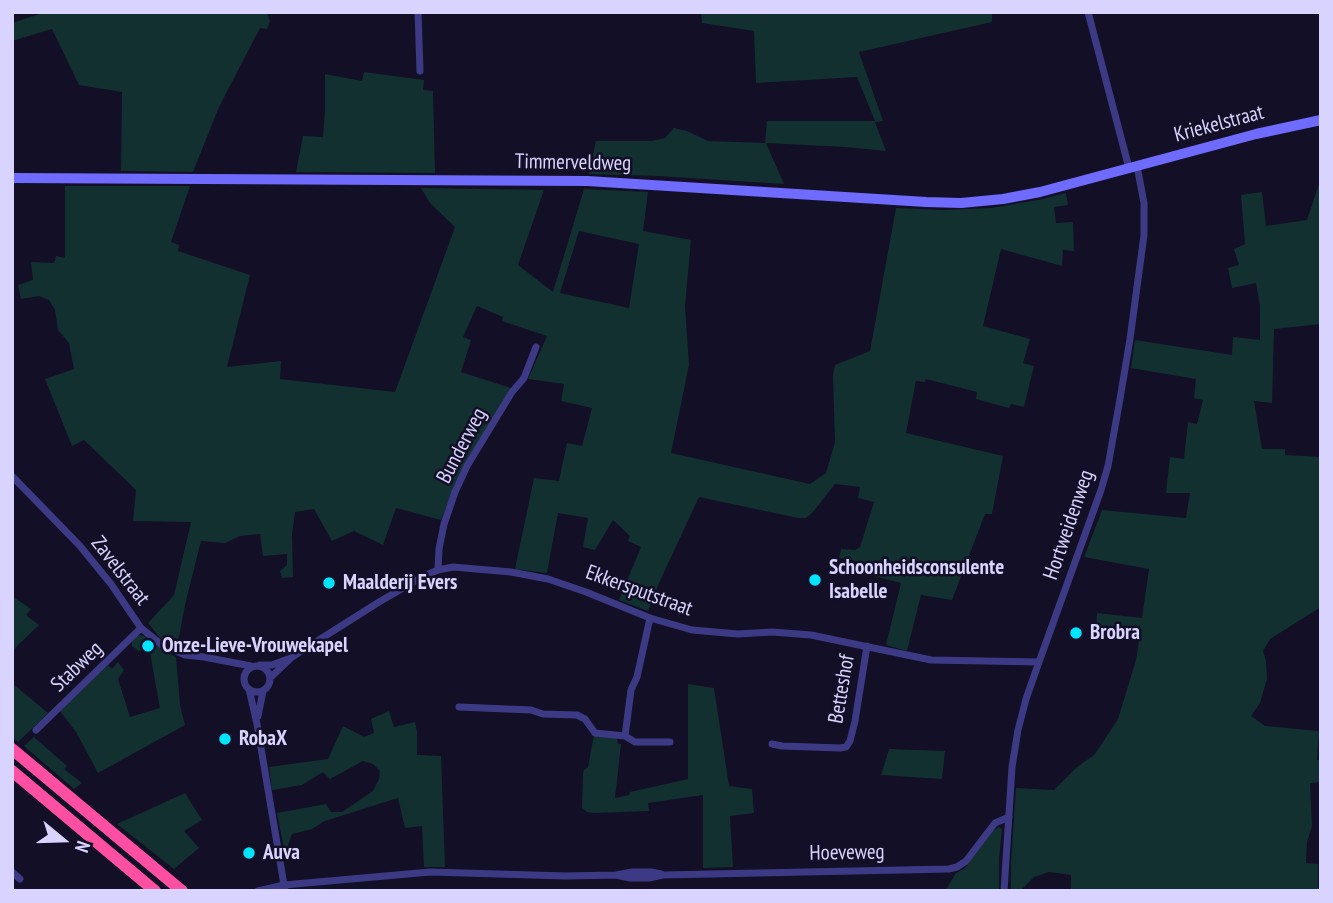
<!DOCTYPE html>
<html>
<head>
<meta charset="utf-8">
<style>
	body { margin:0 }
	#map { position:relative; width:1333px; height:903px; overflow:hidden; background:#130f26; font-family:"PT Sans Narrow",sans-serif }
	canvas { display:block }
	.frame { position:absolute; inset:0; border:14px solid #d9d4ff; pointer-events:none }
	.north { position:absolute; left:28px; top:805px; width:70px; height:70px; -webkit-text-stroke:5px #130f26; paint-order:stroke; rotate:109deg; font-size:19px; font-weight:700; line-height:28px; text-align:center; color:#d9d4ff }
	.north::after { content:''; display:block; margin:auto; width:24px; height:32px; background:#d9d4ff; clip-path:polygon(50% 0,100% 100%,50% 72%,0 100%) }
</style>
</head>
<body>
<div id="map">
<canvas width="1333" height="903"></canvas>
<div class="frame"></div>
<div class="north">N</div>
</div>
<script>
const ctx = document.querySelector('canvas').getContext('2d');
ctx.lineJoin = 'round';
function paint(path, color) {
  ctx.fillStyle = color;
  ctx.fill(path, 'evenodd');
}
function toPath(rows) {
  const path = new Path2D();
  for (const r of rows) {
    if (r.length === 3) {
      path.moveTo(r[0] + r[2], r[1]);
      path.arc(r[0], r[1], r[2], 0, 2 * Math.PI);
      continue;
    }
    path.moveTo(r[0], r[1]);
    for (let i = 2; i < r.length; i += 2) path.lineTo(r[i], r[i + 1]);
  }
  return path;
}
function strokePath(path, color, width, dash) {
  ctx.strokeStyle = color;
  ctx.lineWidth = width;
  ctx.lineCap = dash ? 'butt' : 'round';
  ctx.setLineDash(dash || []);
  ctx.stroke(path);
}
function label(font, color, halo, rows, align = 'center') {
  ctx.font = font + ' "PT Sans Narrow",sans-serif';
  ctx.lineWidth = 5;
  ctx.setLineDash([]);
  ctx.textBaseline = 'middle';
  ctx.strokeStyle = halo;
  ctx.fillStyle = color;
  for (const [text, x, y, turn = 0] of rows) {
    ctx.save();
    ctx.translate(x, y);
    ctx.rotate((+turn || 0) * Math.PI / 180);
    ctx.textAlign = isNaN(turn) ? turn : align;
    if (halo) ctx.strokeText(text, 0, 0);
    ctx.fillText(text, 0, 0);
    ctx.restore();
  }
}
paint(toPath([
	[46,12,265,12,268,15,270,21,267,29,260,28,219,107,193,172,121,171,122,92,79,85,52,29,12,41,12,23],
	[701,12,992,12,992,22,859,52,883,121,875,122,886,151,845,147,766,143,784,184,658,176,589,174,596,141,651,141,665,138,674,128,687,131,708,141,765,143,767,121,875,121,857,77,756,83,754,31,702,23],
	[364,72,424,80,423,90,433,91,435,173,296,172,303,136,323,137,325,109,325,74,362,81],
	[1321,178,1321,324,1274,329,1272,403,1254,401,1262,449,1285,449,1285,455,1321,457,1321,607,1270,639,1263,651,1266,661,1267,679,1260,703,1251,716,1265,726,1319,731,1317,760,1321,760,1321,782,1310,783,1312,826,1307,842,1306,863,1318,864,1318,891,1071,891,1071,875,1049,872,1034,877,1020,891,1011,891,1011,864,1016,788,1054,790,1076,768,1095,754,1118,719,1136,660,1139,641,1096,633,1097,613,1142,618,1149,569,1084,557,1102,510,1186,518,1190,493,1166,493,1170,457,1184,459,1188,422,1197,424,1203,400,1194,398,1196,379,1131,368,1135,340,1232,355,1233,337,1260,340,1260,306,1256,283,1232,288,1228,268,1239,265,1234,249,1245,244,1241,195,1262,192,1266,226,1307,220],
	[65,186,190,186,171,242,179,245,178,251,250,275,227,367,281,361,280,379,395,392,455,227,430,203,421,188,544,190,518,265,553,292,584,189,648,192,643,231,691,240,685,306,689,365,671,453,810,484,826,473,835,442,833,376,835,365,870,351,896,208,943,210,991,208,1038,200,1066,193,1068,205,1054,207,1056,223,1073,222,1074,251,1063,250,1062,266,1001,249,983,326,1030,339,1023,363,1034,366,1024,407,1011,404,1009,408,976,399,977,392,926,379,925,382,916,381,906,433,1003,456,992,514,985,514,952,600,921,595,907,651,886,645,901,583,866,574,867,563,839,558,841,549,855,550,860,547,874,502,858,498,860,487,835,484,813,512,806,518,798,518,699,497,659,583,648,611,619,600,641,547,628,541,630,536,613,520,595,550,583,547,588,518,558,513,547,573,515,569,534,478,559,481,567,443,582,446,592,408,561,401,564,384,528,379,547,336,502,321,503,317,477,306,463,337,471,340,461,372,511,388,455,484,441,520,396,508,383,545,354,531,332,541,314,509,295,512,292,534,293,577,282,578,280,571,287,565,287,554,263,556,260,534,240,536,225,543,201,541,185,605,177,648,161,639,148,623,174,595,191,522,133,521,136,490,84,440,72,446,45,379,74,369,69,343,58,330,55,310,49,300,39,296,21,299,18,285,33,280,31,262,54,263,56,256,65,258],
	[579,231,639,244,629,308,560,293],
	[12,596,31,609,26,615,39,625,17,646,12,653],
	[139,635,145,636,164,651,176,657,180,705,185,725,98,773,76,732,60,711,108,665,112,669,118,662,124,670,118,679,130,717,160,708,152,664,150,649,139,651,132,646,132,639],
	[12,683,48,713,18,742,12,737],
	[688,684,714,688,729,786,752,789,754,813,730,816,733,867,703,868,703,795,648,803,649,811,594,813,587,812,582,808,583,774,584,770,588,767,594,735,600,737,617,738,618,744,621,744,615,798,629,795,630,792,688,779],
	[389,711,394,727,415,722,417,731,417,755,441,756,445,867,424,867,422,826,405,828,398,798,325,821,312,829,292,834,287,848,284,848,277,813,326,804,331,812,342,812,373,791,379,779,380,771,373,764,363,761,330,779,323,772,302,785,272,790,269,767,328,759,343,726,364,737,374,733,371,719],
	[34,737,67,766,64,769,82,783,74,789,24,746],
	[889,749,945,751,942,779,881,775],
	[185,793,202,820,184,831,199,848,174,869,117,824],
	[999,827,1002,829,999,859,999,891,945,891,956,873,965,868,994,830]
]), '#12302f');
strokePath(toPath([
	[418,12,420,71],
	[1088,12,1129,168],
	[12,476,80,546,111,584,141,628,162,645,185,655,204,657,251,666],
	[438,570,439,549,444,524,455,492,467,466,512,392,524,378,536,347],
	[260,665,272,665,288,659],
	[257,679,13],
	[271,677,292,657,379,602,424,576,438,570,453,567,511,572,548,579,586,592,650,618,692,630,738,634,772,632,811,635,931,660,1039,662],
	[249,689,257,724,285,891],
	[459,707,531,710,543,714,577,715,585,719,595,733,625,736,631,690,637,677,650,618],
	[258,716,263,691],
	[36,730,141,628],
	[625,736,635,742,670,742],
	[772,744,782,746,840,748,846,747,850,741,855,721,867,646],
	[12,872,20,879],
	[616,875,630,878,649,878,663,875,949,869,957,867,966,861,995,823,1009,817],
	[258,891,284,885,430,872,566,876,616,875,632,872,651,872,661,874],
	[1004,891,1012,767,1018,730,1026,699,1039,662,1101,490,1108,466,1120,399,1130,339,1144,235,1144,203,1137,166]
]), '#3d3a85', 7);
strokePath(toPath([
	[12,178,587,181,926,202,961,203,1003,199,1040,192,1256,134,1321,120]
]), '#6f6bff', 10);
strokePath(toPath([
	[12,749,182,891],
	[12,771,155,891]
]), '#ff4fa3', 12);
for (const [x, y, r, color] of [
	[815,580,7,"#00e5ff"],
	[329,583,7,"#00e5ff"],
	[1076,633,7,"#00e5ff"],
	[148,646,7,"#00e5ff"],
	[225,739,7,"#00e5ff"],
	[249,853,7,"#00e5ff"]
]) {
  const dot = new Path2D();
  dot.arc(x, y, r, 0, 2 * Math.PI);
  ctx.fillStyle = color;
  ctx.fill(dot);
  strokePath(dot, '#130f26', 2.5);
}
label('21px', '#d9d4ff', '#130f26', [
	["Kriekelstraat",1219,124,-15],
	["Timmerveldweg",573,163,1],
	["Bunderweg",462,446,-62],
	["Hortweidenweg",1069,525,-71],
	["Zavelstraat",120,571,52],
	["Ekkersputstraat",639,591,20],
	["Stabweg",77,667,-44],
	["Betteshof",842,689,-80],
	["Hoeveweg",847,853,-1]
]);
label('bold 21px', '#d9d4ff', '#130f26', [
	["Schoonheidsconsulente",829,568],
	["Isabelle",829,592],
	["Maalderij Evers",343,583],
	["Brobra",1090,633],
	["Onze-Lieve-Vrouwekapel",162,646],
	["RobaX",239,739],
	["Auva",263,853]
], 'left');
</script>
</body>
</html>
